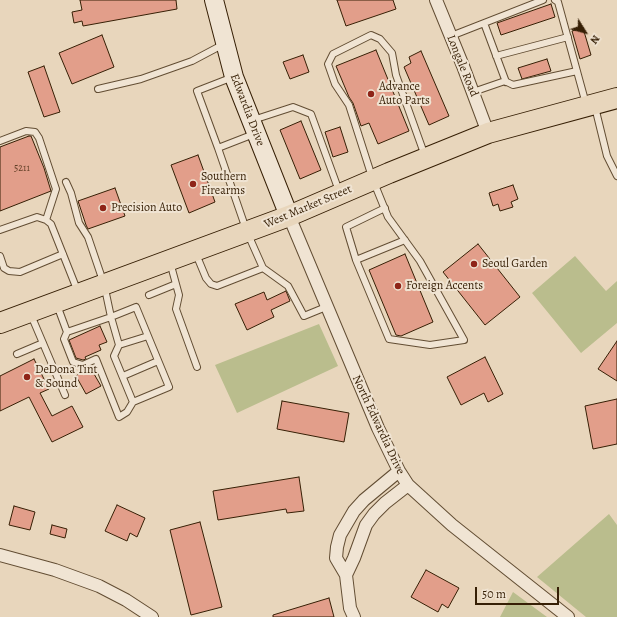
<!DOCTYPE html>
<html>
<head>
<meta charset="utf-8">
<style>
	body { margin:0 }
	#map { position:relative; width:617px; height:617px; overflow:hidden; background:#e8d6bc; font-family:Alegreya,serif }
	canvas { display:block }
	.north { position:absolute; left:565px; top:12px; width:40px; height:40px; -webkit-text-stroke:3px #f0e4d3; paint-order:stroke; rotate:127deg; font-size:11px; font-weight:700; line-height:16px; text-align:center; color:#361f05 }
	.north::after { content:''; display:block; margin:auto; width:14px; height:18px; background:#361f05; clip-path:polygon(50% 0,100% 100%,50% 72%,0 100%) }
	.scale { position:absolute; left:475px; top:587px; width:84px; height:18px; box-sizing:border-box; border:2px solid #361f05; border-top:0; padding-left:5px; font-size:12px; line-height:14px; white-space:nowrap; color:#361f05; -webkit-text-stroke:3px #f0e4d3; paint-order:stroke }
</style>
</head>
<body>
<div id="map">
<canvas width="617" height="617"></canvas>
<div class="north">N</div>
<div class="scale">50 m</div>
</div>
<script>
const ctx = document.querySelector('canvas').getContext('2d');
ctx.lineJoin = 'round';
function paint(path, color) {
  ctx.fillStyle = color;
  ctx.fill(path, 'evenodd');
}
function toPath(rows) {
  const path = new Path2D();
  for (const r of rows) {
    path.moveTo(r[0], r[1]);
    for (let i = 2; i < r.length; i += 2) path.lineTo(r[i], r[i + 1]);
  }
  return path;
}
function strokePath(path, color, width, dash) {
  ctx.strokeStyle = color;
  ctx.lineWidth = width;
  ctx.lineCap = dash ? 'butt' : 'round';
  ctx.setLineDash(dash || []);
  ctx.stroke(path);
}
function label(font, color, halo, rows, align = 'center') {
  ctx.font = font + ' Alegreya,serif';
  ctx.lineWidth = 4;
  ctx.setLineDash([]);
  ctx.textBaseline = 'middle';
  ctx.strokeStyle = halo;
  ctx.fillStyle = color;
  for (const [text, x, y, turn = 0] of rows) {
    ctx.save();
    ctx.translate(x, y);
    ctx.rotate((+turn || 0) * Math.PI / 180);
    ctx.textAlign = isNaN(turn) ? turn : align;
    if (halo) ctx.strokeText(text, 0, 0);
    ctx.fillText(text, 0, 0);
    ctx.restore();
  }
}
paint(toPath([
	[575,256,606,291,617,281,617,323,581,353,532,293],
	[319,324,338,366,237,413,215,365],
	[609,514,617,525,617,617,586,617,537,577],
	[513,592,547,617,500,617]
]), '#babd8d');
const building = toPath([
	[80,0,176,0,177,9,83,26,82,21,74,23,72,12,82,10,80,0],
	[337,0,393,0,396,9,346,26,337,0],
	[551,4,555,17,501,35,497,23,551,4],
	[583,28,591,55,580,59,572,31,583,28],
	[102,35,114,67,72,84,59,53,102,35],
	[376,50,409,131,378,144,369,123,361,126,353,103,349,97,336,66,376,50],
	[421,51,449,116,429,125,404,67,411,63,409,57,421,51],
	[303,55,309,72,290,79,283,62,303,55],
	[547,59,551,71,522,79,518,68,547,59],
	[44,66,60,112,44,117,28,72,44,66],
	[301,121,321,170,300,179,280,130,301,121],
	[340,127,348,152,333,157,325,132,340,127],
	[29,136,31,136,44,168,51,191,0,211,0,147,29,136],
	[198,155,215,202,189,213,171,165,198,155],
	[513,185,518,199,511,202,513,207,500,211,498,204,493,206,489,193,513,185],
	[115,188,125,216,88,229,86,225,78,201,115,188],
	[478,244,520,297,485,325,443,272,478,244],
	[405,254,433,322,401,336,396,335,369,270,405,254],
	[286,291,290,301,271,310,274,317,247,330,235,304,264,292,267,300,286,291],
	[100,326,107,342,99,345,101,350,85,357,86,359,83,360,76,358,69,340,100,326],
	[617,341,617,381,598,369,617,341],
	[485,357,503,394,488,402,484,393,461,405,447,377,485,357],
	[34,359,49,389,40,393,52,416,72,406,83,427,52,442,29,397,0,411,0,376,34,359],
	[90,367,101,386,86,394,76,376,81,372,80,369,84,369,90,367],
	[617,399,617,444,593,449,585,406,617,399],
	[282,401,349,413,344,442,277,429,282,401],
	[299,477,304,511,287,513,286,509,218,520,213,491,299,477],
	[117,505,145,518,137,537,130,533,127,541,105,531,117,505],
	[14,506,35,512,30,530,9,525,14,506],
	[200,522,222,607,191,615,170,530,200,522],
	[52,525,67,529,65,538,50,534,52,525],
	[426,570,459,588,448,608,442,604,438,612,411,597,426,570],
	[329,598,334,617,273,617,273,615,329,598]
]);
paint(building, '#e29e8a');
strokePath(building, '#361f05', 1);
const service = toPath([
	[555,0,558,2,586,104],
	[484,23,506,82],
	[451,36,543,0],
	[496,56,568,37],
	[98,89,141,79,192,61,224,44],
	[473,92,505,81,513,85,577,71],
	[595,107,607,156,617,176],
	[253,120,293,107,311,114,339,191],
	[254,134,218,148,247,232,263,268,288,286,304,316,326,307],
	[0,141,26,131,35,132,39,138,56,189,46,220],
	[218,148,197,91,233,77],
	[66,182,71,193,79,223,88,237,104,284,111,317,136,307,169,387,133,402,127,412,119,417,96,359,83,365,73,362,64,339,67,332],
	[0,230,37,217,46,220,51,224,78,292],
	[405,240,356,260,389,339,430,345,464,340,420,261,388,217,373,180,349,105,335,84,328,64,333,54,371,35,380,39,392,53,396,75,425,156],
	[196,254,206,278,211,284,217,286,263,268],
	[0,256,4,268,9,271,20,272,63,254],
	[356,260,346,227,385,208],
	[176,284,179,295,176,309,197,367],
	[149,295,176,284,170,262],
	[57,305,67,332,111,317,119,345,148,336],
	[31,315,65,395],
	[119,345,114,356,133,402],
	[17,354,43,343],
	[123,376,158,361]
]);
const minor = toPath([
	[436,0,463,66,488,133],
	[289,216,378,428,399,471,408,485,452,525,568,617],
	[0,555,55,570,99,586,126,600,152,617],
	[346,575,354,558,366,525,374,514,385,503,408,485],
	[354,617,350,608,346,575,336,558,337,547,340,535,354,511,364,500,399,471]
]);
const secondary = toPath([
	[214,0,234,77,289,216]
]);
const primary = toPath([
	[0,323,289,216,389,173,488,133,617,98]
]);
strokePath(service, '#624d33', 8);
strokePath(minor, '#624d33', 14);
strokePath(secondary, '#361f05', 20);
strokePath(primary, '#361f05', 22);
strokePath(service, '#f0e4d3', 6);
strokePath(minor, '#f0e4d3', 12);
strokePath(secondary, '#f0e4d3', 18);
strokePath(primary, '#e8d6bc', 20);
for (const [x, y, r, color] of [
	[371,94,4,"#8f2418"],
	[193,184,4,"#8f2418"],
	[103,208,4,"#8f2418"],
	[474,264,4,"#8f2418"],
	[398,286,4,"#8f2418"],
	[27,377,4,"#8f2418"]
]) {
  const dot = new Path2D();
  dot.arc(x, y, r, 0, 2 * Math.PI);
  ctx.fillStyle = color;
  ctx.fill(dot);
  strokePath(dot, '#f0e4d3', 1.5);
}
label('10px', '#613f26', null, [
	["5211",22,169]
]);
label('12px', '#361f05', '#f0e4d3', [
	["Longale Road",462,66,68],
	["Edwardia Drive",247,110,69],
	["West Market Street",308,207,-23],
	["North Edwardia Drive",378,425,65]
]);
label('12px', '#361f05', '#f0e4d3', [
	["Advance",379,87],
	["Auto Parts",379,101],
	["Southern",201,177],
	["Firearms",201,191],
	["Precision Auto",111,208],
	["Seoul Garden",482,264],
	["Foreign Accents",406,286],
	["DeDona Tint",35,370],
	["& Sound",35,384]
], 'left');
</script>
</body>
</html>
